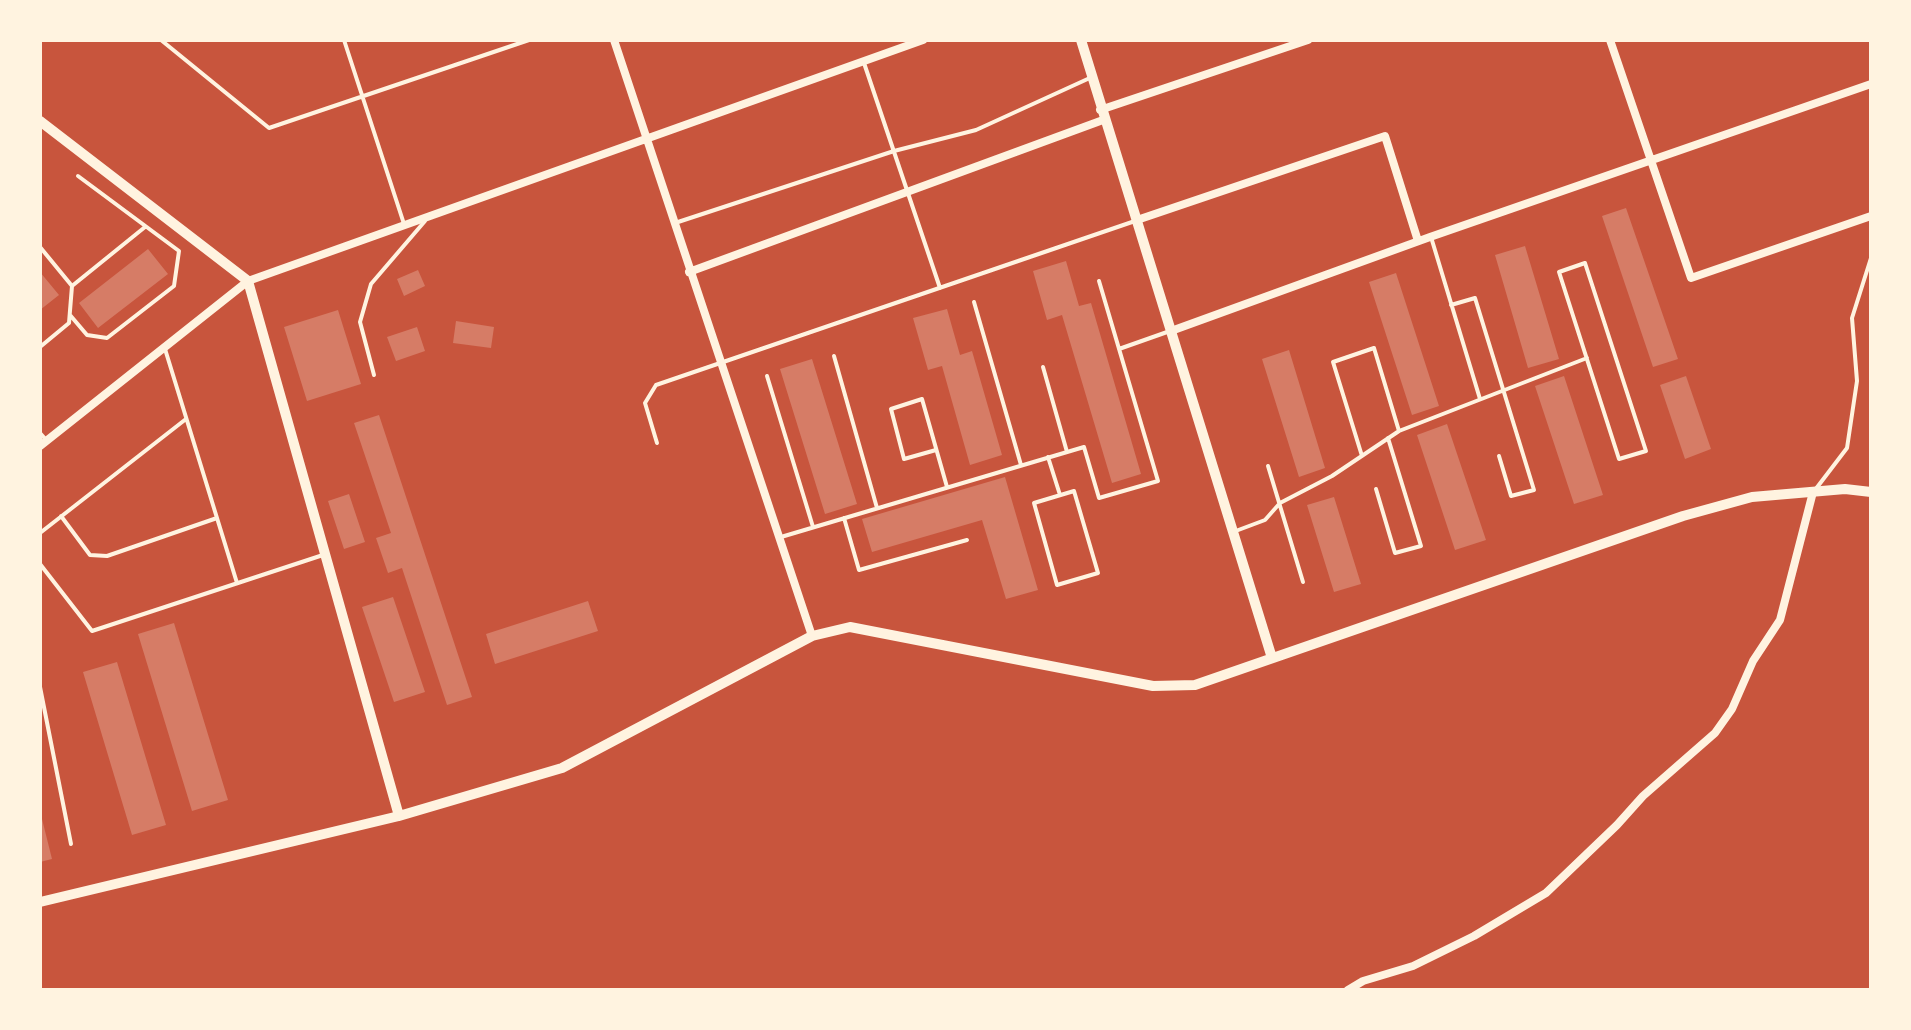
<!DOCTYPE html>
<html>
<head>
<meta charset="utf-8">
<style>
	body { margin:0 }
	#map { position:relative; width:1911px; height:1030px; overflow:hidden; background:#c8553d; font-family:Lato,sans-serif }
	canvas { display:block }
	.frame { position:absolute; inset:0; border:42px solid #fff3e0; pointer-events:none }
</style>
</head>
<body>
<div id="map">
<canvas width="1911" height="1030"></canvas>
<div class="frame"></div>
</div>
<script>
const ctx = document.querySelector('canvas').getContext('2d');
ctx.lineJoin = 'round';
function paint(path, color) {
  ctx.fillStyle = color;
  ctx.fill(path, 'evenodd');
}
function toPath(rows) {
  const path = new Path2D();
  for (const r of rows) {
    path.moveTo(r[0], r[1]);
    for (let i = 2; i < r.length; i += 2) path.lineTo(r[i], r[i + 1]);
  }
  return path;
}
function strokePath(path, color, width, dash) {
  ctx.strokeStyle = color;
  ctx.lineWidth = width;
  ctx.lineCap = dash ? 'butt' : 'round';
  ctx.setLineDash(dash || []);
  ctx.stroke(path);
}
paint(toPath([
	[1626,208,1678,359,1653,367,1602,216],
	[1525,246,1559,359,1528,368,1495,255],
	[148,249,168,274,98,328,79,303],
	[1066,261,1079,306,1091,303,1141,474,1112,483,1062,315,1047,320,1033,271],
	[418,270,425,286,404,296,397,279],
	[40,272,59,295,40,310],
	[1396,273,1439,406,1412,415,1369,282],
	[947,309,960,355,972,351,1002,455,970,465,942,366,928,370,913,318],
	[338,310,361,384,307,401,284,327],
	[456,321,494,327,491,348,453,343],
	[417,327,425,351,396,361,387,337],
	[1289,350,1325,468,1299,477,1262,359],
	[812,359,857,504,825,514,780,369],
	[1564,376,1603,495,1574,504,1535,386],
	[1686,376,1711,449,1685,459,1660,385],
	[379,415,472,697,447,705,402,568,388,573,376,538,391,533,354,423],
	[1447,424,1486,540,1455,550,1417,435],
	[1005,477,1038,590,1006,599,982,520,872,552,862,519],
	[349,494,365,542,344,549,328,501],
	[1334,497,1361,584,1334,592,1307,505],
	[393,597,425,692,394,702,362,607],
	[588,601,598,631,495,664,486,634],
	[174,623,228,800,192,811,138,634],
	[117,662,166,825,132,835,83,672],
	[40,811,52,859,40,862]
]), '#d67c66');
strokePath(toPath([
	[161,40,269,128,529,40],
	[344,40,404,224],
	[864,63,940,288],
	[675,223,894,151,976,130,1092,77],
	[1431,237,1480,399],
	[40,247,72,286,69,323,40,347],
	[1585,263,1646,451,1619,459,1559,272,1585,263],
	[72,286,145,227],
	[974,302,1021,465],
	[1451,305,1475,298,1534,490,1511,496,1499,456],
	[70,315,87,335,107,338,174,286,179,251,78,176],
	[165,349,237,583],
	[1119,349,1170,331],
	[834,356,877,508],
	[1043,367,1067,452],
	[374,375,360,322,371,284,425,221],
	[767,376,813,527],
	[40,433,47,441],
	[657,443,645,403,656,385,1135,221],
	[936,450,904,459,891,409,922,399,947,487],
	[1362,456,1333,362,1374,348,1399,431],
	[1048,457,1060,495],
	[1268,466,1303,582],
	[1376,489,1395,553,1421,546,1388,438],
	[1815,490,1847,448,1857,381,1852,318,1871,258],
	[1074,491,1098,573,1057,585,1034,503,1074,491],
	[61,516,90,555,107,556,217,518],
	[844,518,859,570,967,540],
	[1233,532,1265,520,1280,503,1332,476,1399,431,1587,358],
	[40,533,186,419],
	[781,537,1084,447,1099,498,1158,481,1099,281],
	[40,564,92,631,323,555],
	[40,687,71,844]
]), '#fff3e0', 4);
strokePath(toPath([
	[614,40,812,636],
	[1610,40,1691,278,1871,216],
	[1100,110,1308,40],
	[1137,220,1385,136,1418,241],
	[689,272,1103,120],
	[1171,331,1430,237,1871,84],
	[40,446,248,281,923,40],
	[1348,990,1363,981,1413,966,1474,936,1546,893,1617,825,1643,796,1715,733,1732,709,1753,661,1780,620,1813,492]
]), '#fff3e0', 8);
strokePath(toPath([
	[1081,40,1272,658],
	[40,121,248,281,399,816],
	[40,902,399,816,562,768,812,636,850,627,1153,686,1195,685,1683,516,1752,497,1845,489,1871,492]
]), '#fff3e0', 10);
</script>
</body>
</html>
